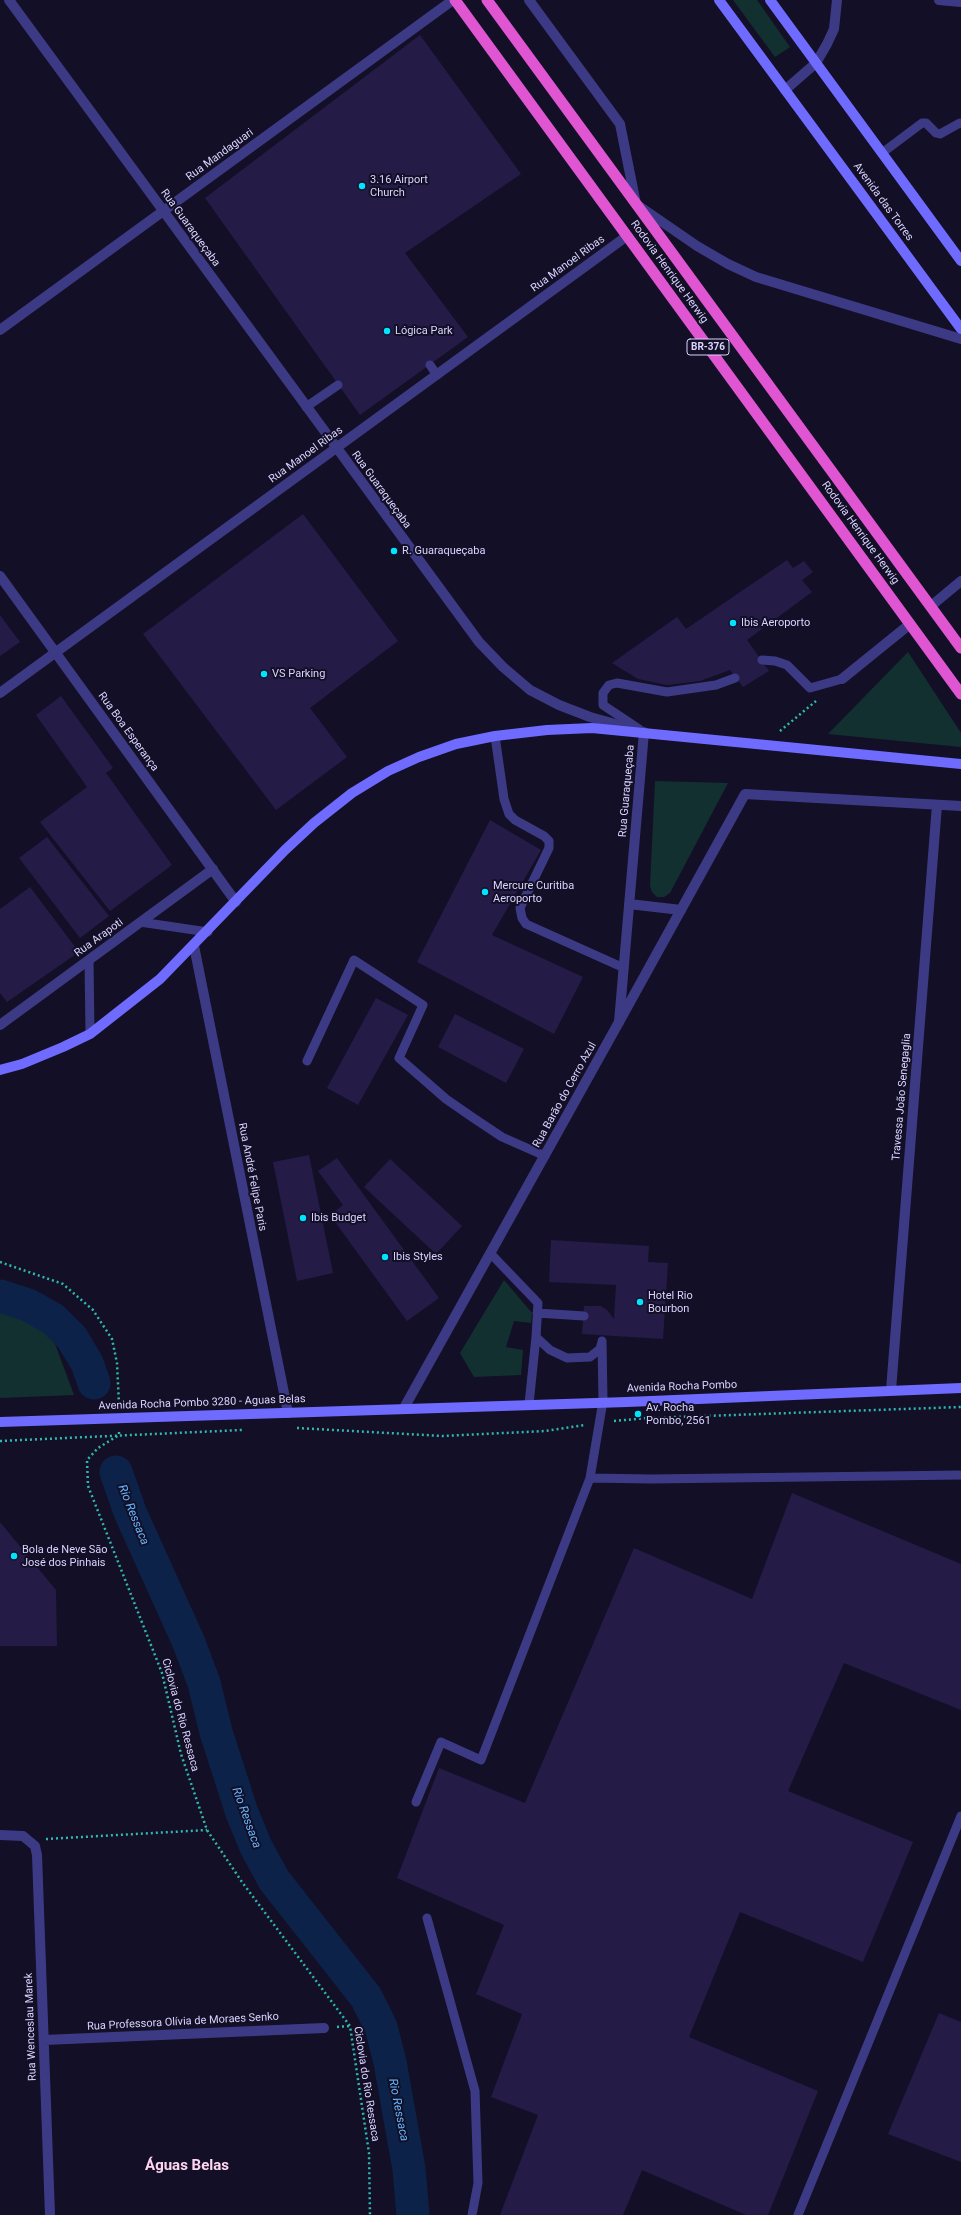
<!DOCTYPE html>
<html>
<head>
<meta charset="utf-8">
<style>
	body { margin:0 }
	canvas { display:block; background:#130f26 }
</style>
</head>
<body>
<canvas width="961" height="2215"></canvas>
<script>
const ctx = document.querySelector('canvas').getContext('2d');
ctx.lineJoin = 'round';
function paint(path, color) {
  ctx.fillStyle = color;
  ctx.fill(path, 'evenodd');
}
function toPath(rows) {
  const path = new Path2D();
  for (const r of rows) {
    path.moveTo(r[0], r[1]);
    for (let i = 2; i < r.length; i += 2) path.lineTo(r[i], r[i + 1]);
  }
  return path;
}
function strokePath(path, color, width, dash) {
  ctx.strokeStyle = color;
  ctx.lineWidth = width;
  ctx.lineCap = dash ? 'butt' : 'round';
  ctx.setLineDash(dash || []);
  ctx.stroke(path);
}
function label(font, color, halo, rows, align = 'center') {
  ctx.font = font + ' Roboto,sans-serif';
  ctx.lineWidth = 4;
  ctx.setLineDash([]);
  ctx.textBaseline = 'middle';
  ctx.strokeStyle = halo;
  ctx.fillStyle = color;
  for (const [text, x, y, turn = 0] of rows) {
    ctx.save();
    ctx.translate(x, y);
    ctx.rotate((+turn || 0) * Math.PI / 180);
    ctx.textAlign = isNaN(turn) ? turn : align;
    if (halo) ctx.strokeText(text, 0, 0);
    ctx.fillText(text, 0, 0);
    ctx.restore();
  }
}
paint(toPath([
	[733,0,757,0,790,47,775,57],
	[908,652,961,733,961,747,828,734],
	[655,781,728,783,670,893,664,897,657,897,652,892,650,886],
	[504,1280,532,1313,531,1323,514,1321,506,1347,523,1350,521,1375,474,1377,460,1353],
	[0,1307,37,1319,54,1341,74,1395,0,1398]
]), '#12302f');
strokePath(toPath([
	[0,1296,28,1305,53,1319,72,1338,87,1363,94,1383],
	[116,1472,130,1512,189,1643,204,1683,216,1732,242,1813,256,1847,274,1880,366,1997,381,2027,390,2062,409,2169,413,2215]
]), '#0c2248', 33);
paint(toPath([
	[420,35,521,174,405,253,468,337,360,415,205,198],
	[303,514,398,641,310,708,347,757,276,810,143,634],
	[787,560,793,568,804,561,813,572,802,580,812,592,747,640,769,671,743,687,730,670,700,681,667,685,638,679,612,663,677,617,686,629],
	[0,615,20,642,0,656],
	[61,696,113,768,106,773,172,865,110,911,40,822,87,787,36,715],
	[490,820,541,850,492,935,583,977,554,1034,417,962],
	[47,837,109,916,80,938,19,858],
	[30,887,79,952,7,1002,0,993,0,909],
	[376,998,408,1015,358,1105,327,1088],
	[455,1014,524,1049,506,1083,438,1047],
	[309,1155,333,1273,297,1281,273,1162],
	[337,1158,439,1298,407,1321,330,1215,343,1205,318,1171],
	[390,1159,462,1226,436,1254,364,1187],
	[551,1240,649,1246,648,1262,668,1263,663,1339,582,1334,584,1306,601,1306,607,1310,614,1319,616,1285,549,1282],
	[792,1493,961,1564,961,1710,844,1663,788,1791,913,1842,863,1962,740,1912,689,2037,818,2091,768,2215,746,2215,642,2170,623,2215,500,2215,538,2115,491,2097,522,2014,476,1994,504,1925,397,1878,439,1768,525,1803,634,1548,752,1599],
	[0,1522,56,1590,57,1646,0,1646],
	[939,2013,961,2022,961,2162,888,2134]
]), '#241b47');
strokePath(toPath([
	[780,731,816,701],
	[0,1262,63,1284,93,1310,112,1339,117,1363,119,1405],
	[614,1421,647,1418,961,1407],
	[297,1428,443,1436,545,1431,585,1425],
	[119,1432,119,1435,98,1448,87,1460,88,1486,162,1673,181,1754,207,1830,242,1882,350,2026,369,2153,370,2215],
	[0,1441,242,1430],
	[46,1839,207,1830],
	[337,2027,350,2026]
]), '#2fb8b0', 2.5, [2, 3]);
strokePath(toPath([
	[882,153,922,123,926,123,936,133,940,134,960,123],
	[430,365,437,375],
	[306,407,338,385],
	[762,660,775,661,787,665,810,688,842,679],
	[639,729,603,705,603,693,609,685,617,683,667,692,716,685,735,678],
	[495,736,504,799,509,814,515,820,544,836,549,841,549,848,520,908,522,918,526,924,624,968],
	[140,922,208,932],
	[89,960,90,1034],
	[307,1061,354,960,423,1005,399,1058,446,1099,472,1117,502,1137,545,1156],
	[491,1254,538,1303,536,1337,529,1404],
	[537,1313,584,1316],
	[536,1337,550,1350,567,1358,590,1357,600,1349,602,1342],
	[602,1341,603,1401,590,1478,651,1479,961,1475],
	[416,1802,441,1742,481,1760,590,1478],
	[427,1918,475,2091,478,2183,472,2215],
	[798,2215,961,1816]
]), '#3d3a85', 9);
strokePath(toPath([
	[529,0,620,124,636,204,697,246,728,264,756,277,961,339],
	[939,0,961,2],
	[785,90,816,63,827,44,834,29,837,0],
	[0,330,453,0],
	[842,679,910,624],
	[0,693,627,236],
	[619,1022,745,794,961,806],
	[0,1025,213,869],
	[891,1390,937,805],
	[0,1835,23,1836,35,1846,37,1855,50,2215],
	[44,2040,324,2028]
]), '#3d3a85', 10);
strokePath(toPath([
	[9,0,479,642,503,667,530,690,559,705,590,717,644,732,619,1022,404,1408],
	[0,576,236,902],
	[931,606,961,581],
	[629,904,681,910],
	[194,946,288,1413]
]), '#3d3a85', 10);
strokePath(toPath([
	[719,0,961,329],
	[770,0,961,261],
	[0,1070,22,1064,63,1047,90,1034,160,979,285,850,314,823,352,793,388,771,419,757,456,744,495,736,547,730,592,728,961,764],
	[0,1422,627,1402,961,1388]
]), '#6f6bff', 10);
strokePath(toPath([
	[455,0,961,694],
	[487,0,961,648]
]), '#e055d1', 11);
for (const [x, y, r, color] of [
	[362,186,4,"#00e5ff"],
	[387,331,4,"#00e5ff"],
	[394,551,4,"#00e5ff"],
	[733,623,4,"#00e5ff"],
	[264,674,4,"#00e5ff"],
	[485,892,4,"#00e5ff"],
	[303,1218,4,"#00e5ff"],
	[385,1257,4,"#00e5ff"],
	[640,1302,4,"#00e5ff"],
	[638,1414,4,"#00e5ff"],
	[14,1556,4,"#00e5ff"]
]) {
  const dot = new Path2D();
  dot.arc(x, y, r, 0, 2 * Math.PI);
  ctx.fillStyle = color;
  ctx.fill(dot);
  strokePath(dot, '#130f26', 1.5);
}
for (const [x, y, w] of [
	[708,347,42]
]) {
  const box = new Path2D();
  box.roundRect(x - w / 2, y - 8, w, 16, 3);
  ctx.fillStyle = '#130f26';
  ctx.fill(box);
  strokePath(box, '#d9d4ff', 1);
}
label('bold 10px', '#d9d4ff', null, [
	["BR-376",708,347]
]);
label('11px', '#d9d4ff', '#130f26', [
	["Rua Mandaguari",220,155,-36],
	["Avenida das Torres",883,202,54],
	["Rua Guaraqueçaba",190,228,54],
	["Rua Manoel Ribas",568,264,-36],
	["Rodovia Henrique Herwig",669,272,54],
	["Rua Manoel Ribas",306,455,-36],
	["Rua Guaraqueçaba",381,490,54],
	["Rodovia Henrique Herwig",860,533,54],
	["Rua Boa Esperança",128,732,54],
	["Rua Guaraqueçaba",627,791,-85],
	["Rua Arapoti",99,938,-36],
	["Rua Barão do Cerro Azul",565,1095,-61],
	["Travessa João Senegaglia",902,1097,-85],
	["Rua André Felipe Paris",252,1177,79],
	["Avenida Rocha Pombo",682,1387,-2],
	["Avenida Rocha Pombo 3280 - Aguas Belas",202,1403,-2],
	["Ciclovia do Rio Ressaca",180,1715,75],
	["Rua Professora Olívia de Moraes Senko",183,2022,-3],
	["Rua Wenceslau Marek",31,2027,-92],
	["Ciclovia do Rio Ressaca",366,2084,81]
]);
label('11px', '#d9d4ff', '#130f26', [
	["3.16 Airport",370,180],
	["Church",370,193],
	["Lógica Park",395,331],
	["R. Guaraqueçaba",402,551],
	["Ibis Aeroporto",741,623],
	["VS Parking",272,674],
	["Mercure Curitiba",493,886],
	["Aeroporto",493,899],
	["Ibis Budget",311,1218],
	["Ibis Styles",393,1257],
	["Hotel Rio",648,1296],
	["Bourbon",648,1309],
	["Av. Rocha",646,1408],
	["Pombo, 2561",646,1421],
	["Bola de Neve São",22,1550],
	["José dos Pinhais",22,1563]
], 'left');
label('italic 12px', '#62b6ff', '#130f26', [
	["Rio Ressaca",133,1515,68],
	["Rio Ressaca",246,1818,70],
	["Rio Ressaca",398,2110,79]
]);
label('bold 15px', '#ffd6f0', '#130f26', [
	["Águas Belas",187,2166]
]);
</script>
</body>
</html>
